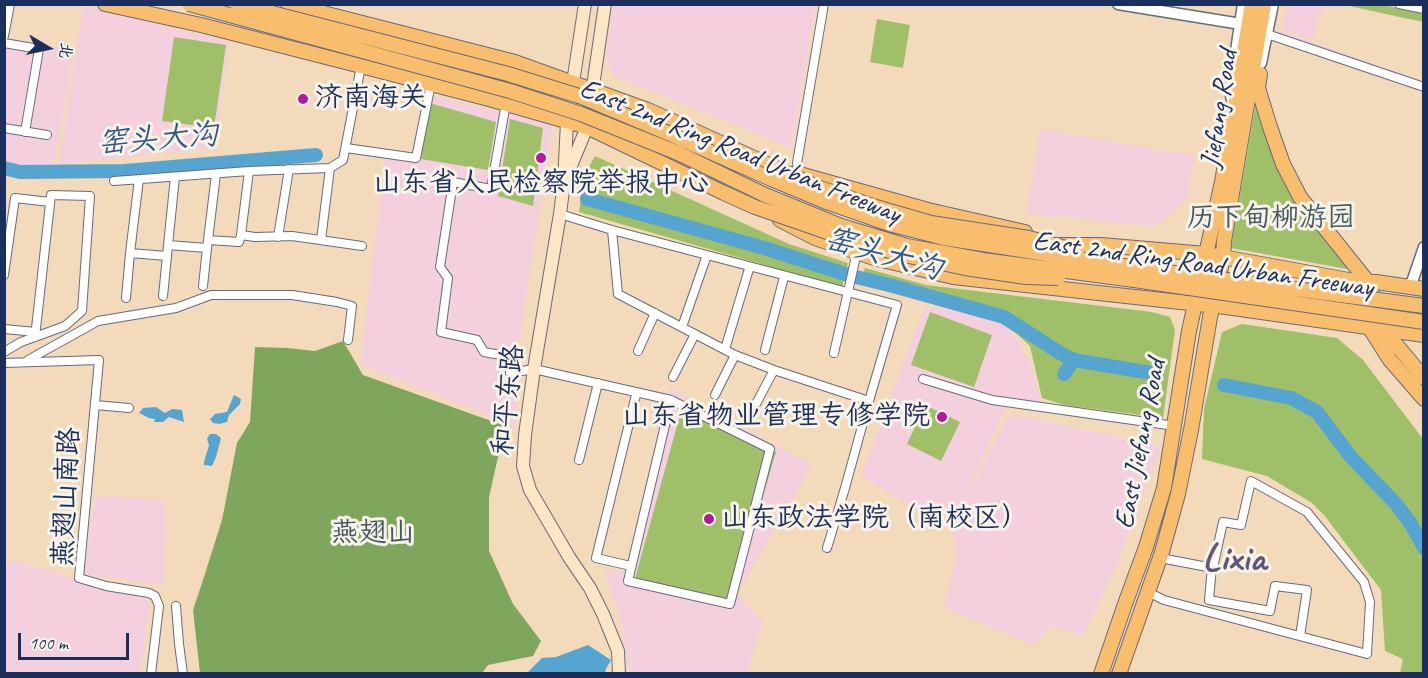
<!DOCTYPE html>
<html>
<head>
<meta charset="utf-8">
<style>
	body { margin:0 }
	#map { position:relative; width:1428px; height:678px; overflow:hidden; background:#f3daba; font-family:Caveat,"LXGW WenKai TC",sans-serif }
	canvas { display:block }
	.frame { position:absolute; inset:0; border:6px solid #1b2f5e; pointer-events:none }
	.north { position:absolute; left:18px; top:18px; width:60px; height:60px; -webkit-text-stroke:4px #f7f3e8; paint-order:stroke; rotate:99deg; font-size:16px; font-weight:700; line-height:24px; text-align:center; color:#1b2f5e }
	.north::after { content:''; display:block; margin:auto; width:21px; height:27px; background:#1b2f5e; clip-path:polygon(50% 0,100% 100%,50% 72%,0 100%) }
	.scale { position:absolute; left:18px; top:633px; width:111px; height:27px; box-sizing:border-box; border:3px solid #1b2f5e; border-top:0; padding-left:8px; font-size:18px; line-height:21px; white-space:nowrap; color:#1b2f5e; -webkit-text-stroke:4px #f7f3e8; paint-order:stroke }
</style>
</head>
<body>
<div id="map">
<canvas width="1428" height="678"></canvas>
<div class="frame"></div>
<div class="north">北</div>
<div class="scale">100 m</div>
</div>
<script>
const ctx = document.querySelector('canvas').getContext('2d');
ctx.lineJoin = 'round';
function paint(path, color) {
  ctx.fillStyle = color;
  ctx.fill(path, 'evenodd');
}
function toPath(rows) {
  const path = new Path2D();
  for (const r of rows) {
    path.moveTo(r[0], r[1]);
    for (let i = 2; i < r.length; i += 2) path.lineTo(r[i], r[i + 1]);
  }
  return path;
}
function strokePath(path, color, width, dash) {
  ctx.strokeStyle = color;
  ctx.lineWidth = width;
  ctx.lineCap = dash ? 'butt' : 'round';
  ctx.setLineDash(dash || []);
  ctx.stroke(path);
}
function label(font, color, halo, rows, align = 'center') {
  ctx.font = font + ' Caveat,"LXGW WenKai TC",sans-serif';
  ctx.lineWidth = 6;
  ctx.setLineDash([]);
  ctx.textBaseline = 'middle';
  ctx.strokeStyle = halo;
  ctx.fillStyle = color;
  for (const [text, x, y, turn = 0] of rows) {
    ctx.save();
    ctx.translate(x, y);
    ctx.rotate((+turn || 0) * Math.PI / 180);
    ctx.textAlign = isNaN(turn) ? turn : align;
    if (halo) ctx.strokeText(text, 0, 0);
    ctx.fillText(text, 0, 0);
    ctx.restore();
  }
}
paint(toPath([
	[614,5,815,5,792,148,613,76,606,55],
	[1288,5,1324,5,1312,39,1282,30],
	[83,6,229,42,215,148,59,164],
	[1281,31,1423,82,1423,86,1279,35],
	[4,39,74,50,54,163,20,172,5,169],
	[425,94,553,125,515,368,523,367,514,430,476,410,360,365,386,150,415,153],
	[1041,129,1195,156,1187,199,1155,227,1026,213],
	[941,307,1002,322,1017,340,1032,366,1040,401,1062,406,1162,420,1160,430,1016,408,1005,408,961,508,1006,419,1012,414,1161,447,1119,558,1083,637,1051,625,1035,646,944,608,956,558,952,528,940,523,861,476,924,309],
	[670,387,812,465,737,594,762,621,747,673,629,673,620,617,605,573,625,571],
	[95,495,166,501,164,584,85,575],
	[9,560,60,574,86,585,143,597,150,602,140,673,5,674,4,576]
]), '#f4cfdd');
paint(toPath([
	[1340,4,1383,5,1423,13,1423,22],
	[877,19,910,25,903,68,870,62],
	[174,37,226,45,214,128,162,121],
	[1258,90,1282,165,1358,271,1231,248],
	[430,103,496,122,488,170,421,159],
	[510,119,543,128,533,206,498,196],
	[595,156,789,244,848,263,842,287,579,212,585,174],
	[865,268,926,285,1152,312,1170,317,1175,330,1163,418,1064,405,1042,398,1030,346,1003,321,1005,314,860,282],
	[930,312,992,335,974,387,911,365],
	[1242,324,1337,338,1363,360,1423,439,1423,673,1400,673,1403,659,1385,651,1381,590,1324,515,1312,503,1267,476,1202,459,1204,409,1222,332],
	[684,400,776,452,731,606,633,586],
	[925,405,960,422,941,461,907,444]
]), '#9fc069');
paint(toPath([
	[343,341,363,375,505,426,489,497,489,551,513,604,541,641,533,656,488,665,482,673,200,673,193,610,203,580,222,520,237,443,250,422,255,347,287,348,315,351]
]), '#7fa65d');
paint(toPath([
	[234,395,241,399,240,404,229,415,227,422,219,424,213,423,210,419,215,414,227,412],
	[156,407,165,413,172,409,182,410,184,422,169,417,163,422,154,422,155,419,149,418,139,413,143,408],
	[210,434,216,434,221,438,216,457,212,466,204,465,204,462,209,445,207,439],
	[588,645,611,660,606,669,605,673,527,673,542,658,556,657]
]), '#56a5d0');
strokePath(toPath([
	[4,168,20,172,125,171,316,155],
	[587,199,764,248,848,275,893,286,1004,317,1060,353,1074,360,1157,374],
	[1064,374,1074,360],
	[1224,385,1291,398,1317,412,1351,457,1397,505,1411,524,1424,548]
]), '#56a5d0', 14);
const minor = toPath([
	[1399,4,1424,9],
	[1267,34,1424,87],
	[4,36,10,4],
	[4,43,39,49,25,132],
	[506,103,491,189,453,182,440,267,448,278,441,332,477,340,484,352,512,357,510,373,534,369,671,400,770,449,730,604,628,581,671,400],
	[4,128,47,135],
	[346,148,416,158,431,84],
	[797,163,824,4],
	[114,181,249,171,330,168],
	[560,214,612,230,897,305,869,401,774,370,735,355,618,294,612,230],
	[241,235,249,171],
	[278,237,289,169],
	[208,240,216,174],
	[321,240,330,168,343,160,361,66],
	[168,245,175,177],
	[130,253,167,256,168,245,207,248,208,240,239,242,241,235,255,237,292,236,362,246],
	[4,275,15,198,50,202],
	[203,286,207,248],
	[163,296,167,256],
	[126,298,130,253,139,179],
	[682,327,707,255],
	[4,329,36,332],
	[725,349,749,269],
	[765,350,784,277],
	[638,351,655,313],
	[4,352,21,342,35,337,65,326,82,311,90,196,51,195,35,337],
	[834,353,857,252],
	[28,360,98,321,176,308,211,295,292,295,337,302,352,306,348,340],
	[4,363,99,360,79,578,106,586,149,593,155,596,159,606,151,674],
	[673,377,695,334],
	[923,379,992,400,1175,426],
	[715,395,735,355],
	[95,405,129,408],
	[750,415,774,370],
	[579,460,598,383],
	[827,548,845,488,869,401],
	[631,566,596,558,636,395],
	[1212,567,1209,600,1270,611,1275,586,1307,590,1300,636],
	[1148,592,1164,600,1367,654,1370,602,1364,582,1307,512,1251,481,1241,525,1223,522,1213,568,1160,558],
	[176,606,179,644,183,674]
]);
const tertiary = toPath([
	[1118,4,1241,24],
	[1261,63,1273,4],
	[1233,105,1230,91,1243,4],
	[1407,286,1412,282,1424,247]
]);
const secondary = toPath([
	[585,4,567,122,564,182,560,214,534,369,525,435,523,466,530,490,569,557,590,588,603,614,618,651,619,674],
	[568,173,587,127,605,4]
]);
const primary = toPath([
	[1260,74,1258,88,1270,127,1283,164,1300,197,1368,282,1384,330,1424,378],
	[1368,318,1369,327,1390,360,1424,399],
	[1101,674,1125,604,1146,547,1164,488,1189,331,1222,182,1252,4],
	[1119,674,1162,552,1178,494,1191,430,1210,317,1223,258,1224,241,1264,4]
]);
const trunk = toPath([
	[105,4,201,25,361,66,489,99,587,127,724,193,755,207,766,207],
	[288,4,515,62,648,110,774,167,782,176],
	[796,173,928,210,1025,232],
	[780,220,815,238,874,258,953,277,1226,307,1424,335],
	[1060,245,1101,245,1206,254,1354,281,1368,282,1376,282,1424,289]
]);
strokePath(minor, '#676b7e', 10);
strokePath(tertiary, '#676b7e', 13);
strokePath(secondary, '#676b7e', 14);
strokePath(primary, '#676b7e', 16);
strokePath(trunk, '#676b7e', 16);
strokePath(minor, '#fff', 8);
strokePath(tertiary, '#fff', 10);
strokePath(secondary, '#fde5c5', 12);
strokePath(primary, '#f9be6d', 14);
strokePath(trunk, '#f9be6d', 14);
const trunkBridge = toPath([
	[189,4,510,91,581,114,678,153,765,195,841,226,907,246,983,260,1134,280,1424,322],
	[237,4,508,74,582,97,668,133,769,178,829,203,889,224,944,238,1137,268,1424,306],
	[774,167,817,187,876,207,931,223,1029,238,1077,251],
	[755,207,847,239,904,255,965,268,1026,277,1058,278]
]);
strokePath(trunkBridge, '#676b7e', 16, []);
strokePath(trunkBridge, '#f9be6d', 14);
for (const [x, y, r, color] of [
	[303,99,6,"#b5179e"],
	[541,158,6,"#b5179e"],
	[942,417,6,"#b5179e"],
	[709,519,6,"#b5179e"]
]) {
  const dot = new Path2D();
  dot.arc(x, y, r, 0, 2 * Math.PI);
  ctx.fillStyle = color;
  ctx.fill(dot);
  strokePath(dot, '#f7f3e8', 2);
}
label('28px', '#1b2f5e', '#f7f3e8', [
	["济南海关",315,99],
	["山东省人民检察院举报中心",541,184,"center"],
	["山东省物业管理专修学院",930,417,"right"],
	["山东政法学院（南校区）",721,519]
], 'left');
label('28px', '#1b2f5e', '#f7f3e8', [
	["Jiefang Road",1220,109,-81],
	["East 2nd Ring Road Urban Freeway",740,152,22],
	["East 2nd Ring Road Urban Freeway",1203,265,8],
	["和平东路",509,400,-84],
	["East Jiefang Road",1141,444,-79],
	["燕翅山南路",67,497,-87]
]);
label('28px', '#435a61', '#f7f3e8', [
	["历下甸柳游园",1271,219],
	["燕翅山",373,534]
]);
label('italic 30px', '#305886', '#f7f3e8', [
	["窑头大沟",158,140,-4],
	["窑头大沟",883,255,16]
]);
label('bold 40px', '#5d5875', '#f7f3e8', [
	["Lixia",1234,560]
]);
</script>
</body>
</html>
